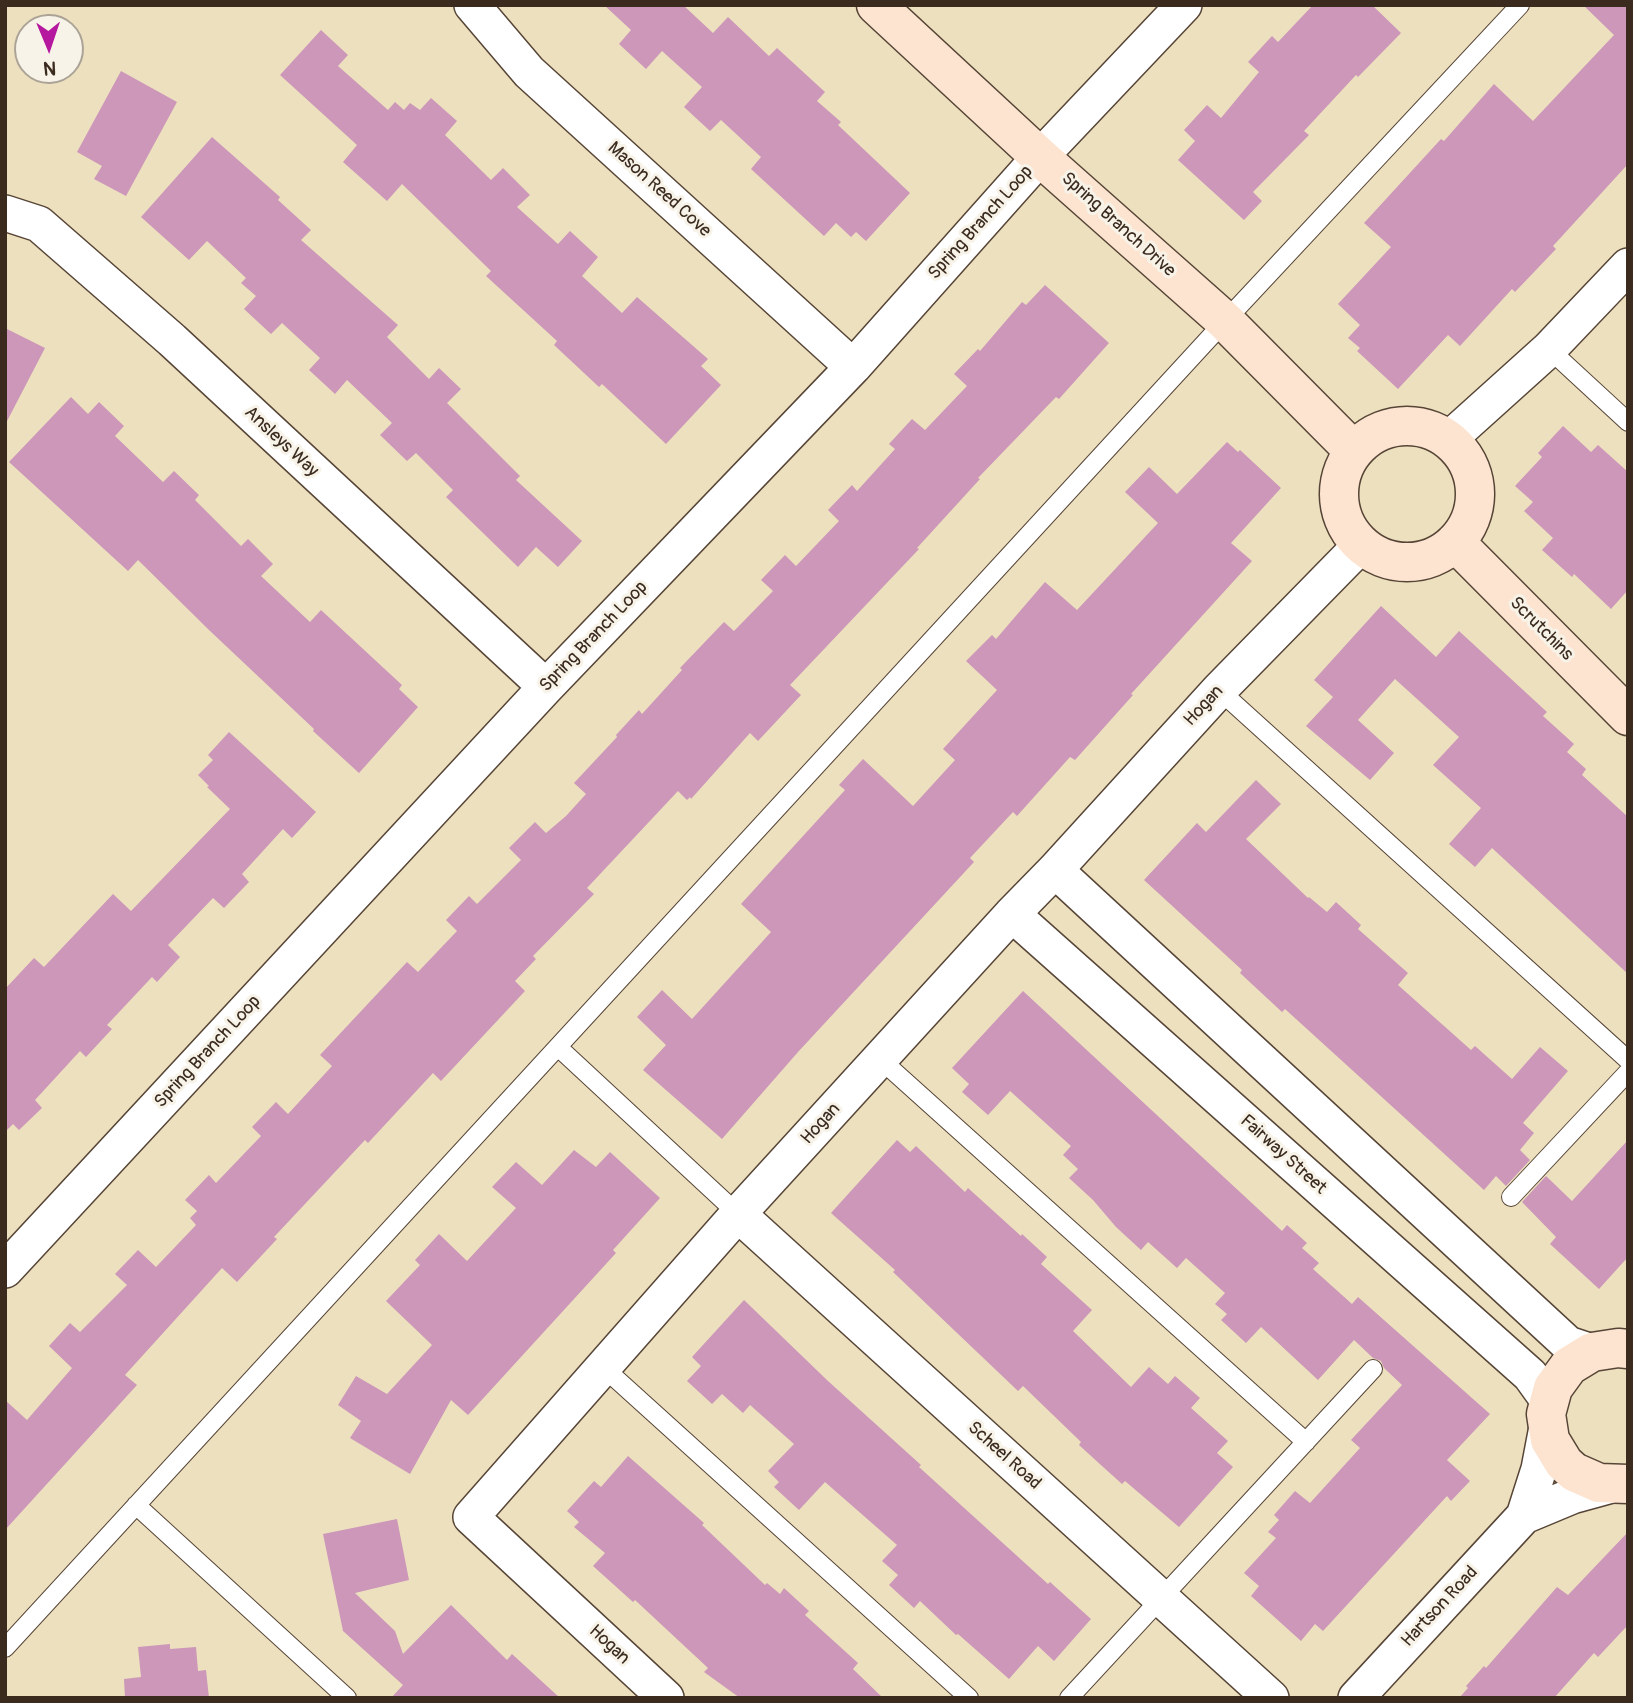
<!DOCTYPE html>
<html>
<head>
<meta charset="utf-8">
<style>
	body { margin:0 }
	#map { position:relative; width:1633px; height:1703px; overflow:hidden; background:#ede0bf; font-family:Pangolin,sans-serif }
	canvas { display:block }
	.frame { position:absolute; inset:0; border:7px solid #3b2a1e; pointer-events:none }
	.north { position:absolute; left:14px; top:14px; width:70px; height:70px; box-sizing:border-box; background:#f7f3e8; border:2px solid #aca397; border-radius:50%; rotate:178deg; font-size:19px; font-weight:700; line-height:28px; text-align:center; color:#3b2a1e }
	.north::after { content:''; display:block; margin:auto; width:24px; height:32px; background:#b5179e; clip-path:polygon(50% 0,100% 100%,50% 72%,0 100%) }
</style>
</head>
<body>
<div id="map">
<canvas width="1633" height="1703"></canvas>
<div class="frame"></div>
<div class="north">N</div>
</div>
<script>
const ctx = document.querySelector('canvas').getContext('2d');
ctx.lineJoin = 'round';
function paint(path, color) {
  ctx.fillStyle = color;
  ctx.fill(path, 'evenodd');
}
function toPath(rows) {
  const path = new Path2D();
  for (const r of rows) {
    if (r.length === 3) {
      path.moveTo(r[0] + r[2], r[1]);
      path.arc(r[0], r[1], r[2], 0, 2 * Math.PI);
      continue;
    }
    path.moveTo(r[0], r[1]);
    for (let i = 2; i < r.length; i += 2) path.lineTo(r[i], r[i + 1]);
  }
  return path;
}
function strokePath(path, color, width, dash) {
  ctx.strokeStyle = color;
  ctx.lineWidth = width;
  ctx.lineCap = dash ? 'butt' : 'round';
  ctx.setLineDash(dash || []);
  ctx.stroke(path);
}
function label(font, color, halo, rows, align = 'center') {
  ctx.font = font + ' Pangolin,sans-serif';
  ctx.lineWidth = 6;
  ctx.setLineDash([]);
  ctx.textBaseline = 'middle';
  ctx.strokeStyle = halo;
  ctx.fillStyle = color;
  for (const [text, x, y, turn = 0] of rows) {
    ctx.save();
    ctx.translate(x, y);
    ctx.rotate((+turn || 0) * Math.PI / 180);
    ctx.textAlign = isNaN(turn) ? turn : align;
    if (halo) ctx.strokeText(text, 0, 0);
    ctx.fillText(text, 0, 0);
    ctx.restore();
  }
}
paint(toPath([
	[604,5,683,5,713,33,728,17,769,56,777,48,825,92,817,101,841,122,838,125,910,193,866,241,856,232,851,237,836,223,824,236,751,169,761,157,721,120,710,131,684,107,702,87,662,51,646,69,619,44,631,30],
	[1313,5,1372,5,1401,33,1358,77,1356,75,1304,131,1309,135,1253,192,1262,201,1244,220,1178,160,1195,141,1184,130,1207,105,1221,118,1259,72,1248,62,1272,36,1278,42],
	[1583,5,1628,5,1628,164,1553,246,1556,249,1515,292,1512,289,1460,346,1448,335,1398,389,1357,351,1360,348,1348,338,1360,325,1338,304,1391,247,1364,223,1441,139,1444,141,1494,84,1533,121,1614,35],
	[321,30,348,55,338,66,388,110,395,102,404,110,410,103,420,110,431,98,457,121,445,135,491,180,503,168,530,195,517,207,558,244,570,231,598,257,582,276,622,313,637,297,708,359,701,366,721,385,666,444,602,384,599,387,554,345,557,341,486,276,491,271,402,184,387,201,343,162,357,145,280,75],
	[121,71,177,102,126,196,94,179,102,166,77,152],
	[212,137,280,197,278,200,311,230,301,240,398,325,387,337,429,379,439,368,461,389,447,403,520,476,516,480,582,541,558,567,536,547,518,567,446,497,453,490,416,453,407,461,380,435,392,423,347,380,335,394,309,370,320,358,282,323,271,334,244,309,256,296,241,283,246,278,207,241,189,260,141,217],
	[1045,285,1109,343,1059,399,1056,397,978,478,980,479,917,548,919,549,790,685,801,695,758,741,750,733,691,799,690,797,687,800,678,791,587,888,594,894,533,956,536,959,515,981,525,991,441,1081,433,1073,368,1143,365,1140,274,1237,277,1239,237,1282,222,1268,125,1375,137,1385,5,1530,5,1400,27,1420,72,1368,49,1346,70,1323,80,1332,127,1285,115,1274,138,1250,156,1267,196,1225,190,1218,197,1211,185,1200,209,1175,216,1183,261,1136,252,1127,276,1102,288,1114,332,1066,320,1055,407,962,418,972,457,931,446,920,469,896,477,904,521,860,509,848,535,822,546,833,566,816,586,794,574,783,617,737,616,735,639,710,642,714,682,670,680,668,724,622,734,631,773,591,761,580,785,555,796,566,839,521,828,510,852,485,857,491,895,449,889,444,912,419,925,430,967,386,954,374,978,349,980,351,1022,302,1026,305],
	[5,328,45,348,5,425],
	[71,397,88,414,99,402,124,426,115,436,163,482,174,471,199,495,195,500,241,546,248,539,273,564,261,576,310,622,321,610,402,685,399,689,418,707,359,773,313,731,314,729,209,630,138,560,128,571,9,462],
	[1563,426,1591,452,1598,445,1628,472,1628,590,1611,609,1574,574,1572,577,1542,550,1553,538,1524,511,1533,502,1515,486,1542,457,1538,453],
	[1227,442,1238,452,1240,450,1281,488,1231,543,1252,561,1131,694,1133,695,1075,760,1070,757,1017,816,1013,812,970,858,974,862,798,1052,722,1139,643,1070,666,1045,637,1017,662,990,692,1019,771,932,741,904,845,790,839,785,863,759,913,806,955,760,943,749,997,690,966,661,992,635,996,639,1045,582,1077,610,1158,523,1125,492,1149,467,1177,494],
	[1381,606,1436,657,1459,631,1547,712,1543,716,1574,744,1567,752,1586,769,1582,775,1628,817,1628,974,1492,848,1475,867,1449,844,1481,808,1433,765,1459,737,1395,679,1358,720,1394,753,1370,780,1306,726,1333,697,1314,680],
	[229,732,316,812,292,838,283,829,242,874,249,882,224,908,213,898,168,945,180,957,157,982,152,977,107,1025,112,1029,86,1057,80,1051,35,1100,42,1108,19,1130,13,1124,5,1132,5,989,34,958,44,967,113,894,131,911,230,809,207,787,209,786,198,775,213,760,208,755],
	[1256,780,1281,804,1246,839,1308,898,1309,897,1327,912,1336,902,1361,925,1358,929,1408,973,1398,985,1471,1050,1475,1046,1512,1079,1540,1047,1568,1071,1523,1123,1534,1133,1520,1150,1530,1160,1506,1186,1496,1176,1484,1190,1285,1009,1282,1012,1240,973,1242,970,1144,880,1197,823,1206,832],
	[1023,991,1282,1231,1287,1225,1307,1243,1302,1248,1319,1263,1313,1269,1352,1304,1358,1297,1490,1414,1447,1460,1470,1481,1451,1501,1447,1496,1323,1631,1315,1624,1301,1641,1251,1596,1259,1586,1244,1573,1276,1538,1268,1532,1279,1520,1274,1515,1295,1491,1310,1503,1360,1448,1351,1440,1402,1385,1384,1368,1381,1361,1373,1358,1354,1340,1318,1380,1261,1327,1246,1343,1221,1320,1227,1314,1215,1304,1225,1293,1186,1258,1177,1268,1148,1242,1141,1250,1116,1227,1093,1200,1069,1178,1078,1169,1063,1155,1071,1146,1010,1091,988,1115,962,1092,969,1084,952,1068],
	[897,1140,910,1152,916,1146,965,1192,968,1188,1021,1236,1022,1234,1047,1257,1041,1264,1092,1310,1073,1331,1131,1387,1149,1367,1168,1384,1175,1376,1200,1398,1191,1408,1228,1441,1217,1453,1233,1467,1179,1527,1125,1481,1122,1484,1102,1466,1079,1445,1081,1442,1023,1386,1018,1391,893,1272,895,1270,831,1213],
	[1628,1140,1628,1257,1599,1289,1550,1244,1556,1237,1522,1202,1546,1176,1572,1201],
	[574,1150,596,1167,610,1152,660,1198,613,1250,616,1253,468,1415,451,1400,410,1474,350,1438,361,1421,338,1405,356,1376,387,1394,432,1345,386,1301,420,1265,415,1260,439,1234,467,1261,516,1208,492,1187,516,1162,542,1185],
	[744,1300,828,1381,921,1465,919,1467,1048,1584,1050,1582,1091,1619,1054,1661,1038,1646,1009,1679,958,1634,956,1635,920,1601,914,1608,889,1585,898,1575,882,1561,897,1545,825,1482,799,1510,774,1487,779,1482,768,1471,794,1444,750,1405,743,1413,722,1394,712,1404,687,1381,701,1366,692,1357],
	[628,1456,704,1523,702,1525,765,1585,767,1583,780,1594,784,1588,809,1611,805,1615,858,1663,853,1669,883,1698,740,1698,704,1672,708,1668,635,1600,633,1602,593,1566,605,1553,574,1527,579,1522,567,1511,594,1481,601,1487],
	[397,1519,409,1580,355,1593,395,1631,403,1654,451,1605,507,1660,512,1654,560,1698,391,1698,403,1685,343,1631,323,1534],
	[1628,1532,1628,1625,1598,1657,1594,1653,1554,1698,1459,1698,1468,1688,1466,1686,1484,1666,1486,1668,1557,1587,1568,1595],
	[170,1644,170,1649,196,1647,198,1671,206,1670,209,1698,125,1698,124,1679,141,1677,138,1647]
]), '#cc97b8');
const lane = toPath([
	[1549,349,1628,422],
	[1219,690,1628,1060],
	[558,1047,738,1214],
	[880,1059,1306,1442],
	[1511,1197,1628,1072],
	[603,1367,969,1698],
	[136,1505,347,1698],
	[5,1648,1225,321,1520,5],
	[1069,1698,1373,1369]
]);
const street = toPath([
	[472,5,529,72,853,367],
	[5,213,39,224,172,340,546,687],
	[1448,440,1549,349,1628,266],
	[1055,870,1568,1344,1592,1352],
	[1012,914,1530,1375,1548,1400],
	[738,1214,1271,1698],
	[5,1270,546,687,853,367,1040,157,1184,5],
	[1524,1516,1539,1469,1547,1427],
	[666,1698,471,1517,738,1214,1012,914,1055,870,1219,690,1361,545],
	[1356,1698,1524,1516,1572,1496,1612,1485]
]);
const secondary = toPath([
	[876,5,1040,157,1225,321,1354,451],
	[1407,494,68],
	[1455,542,1628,716],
	[1628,1349,1618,1348,1592,1352,1569,1366,1553,1388,1546,1414,1550,1440,1564,1463,1574,1472,1599,1483,1628,1484]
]);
strokePath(lane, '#564536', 20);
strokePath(street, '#564536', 38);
strokePath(secondary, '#564536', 41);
strokePath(lane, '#fff', 18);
strokePath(street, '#fff', 35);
strokePath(secondary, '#fde4d1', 38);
label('18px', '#3b2a1e', '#f7f3e8', [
	["Mason Reed Cove",659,190,42],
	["Spring Branch Loop",981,223,-48],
	["Spring Branch Drive",1118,225,42],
	["Ansleys Way",281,442,43],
	["Scrutchins",1541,629,45],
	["Spring Branch Loop",594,637,-46],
	["Hogan",1204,706,-47],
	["Spring Branch Loop",208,1052,-47],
	["Hogan",821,1124,-48],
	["Fairway Street",1283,1155,42],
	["Scheel Road",1004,1456,42],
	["Hartson Road",1440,1607,-47],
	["Hogan",609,1645,43]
]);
</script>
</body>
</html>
